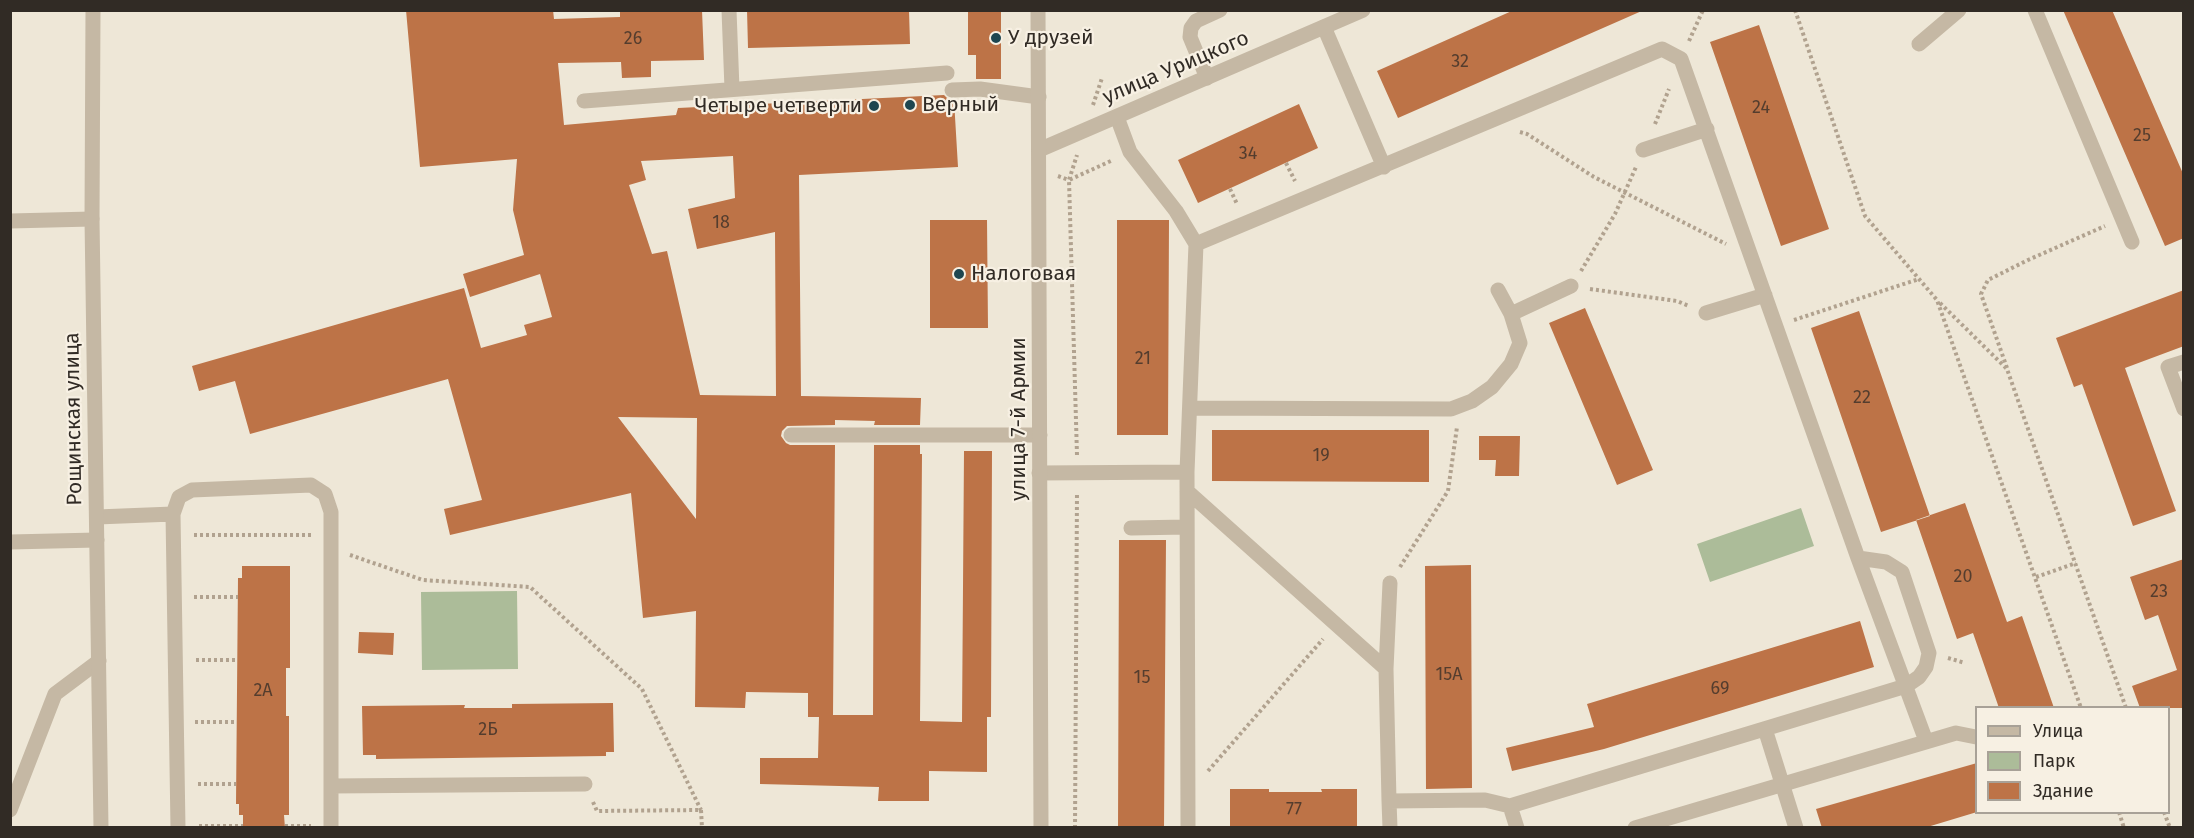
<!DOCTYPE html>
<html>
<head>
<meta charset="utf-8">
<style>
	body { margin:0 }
	#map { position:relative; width:2194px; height:838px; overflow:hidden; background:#eee7d7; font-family:"Fira Sans",sans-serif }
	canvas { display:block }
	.frame { position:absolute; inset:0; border:12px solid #312b25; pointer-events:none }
	.legend { position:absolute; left:1975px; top:706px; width:195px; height:108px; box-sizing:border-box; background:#f7f0e3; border:2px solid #a8a197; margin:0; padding:8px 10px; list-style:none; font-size:18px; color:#312b25 }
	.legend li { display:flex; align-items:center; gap:12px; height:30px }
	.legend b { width:30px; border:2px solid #a8a197 }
</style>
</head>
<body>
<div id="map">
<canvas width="2194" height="838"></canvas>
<div class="frame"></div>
<ul class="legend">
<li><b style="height:8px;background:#c5b8a4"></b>Улица</li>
<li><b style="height:16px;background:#acbc99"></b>Парк</li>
<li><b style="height:16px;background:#bd7347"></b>Здание</li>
</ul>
</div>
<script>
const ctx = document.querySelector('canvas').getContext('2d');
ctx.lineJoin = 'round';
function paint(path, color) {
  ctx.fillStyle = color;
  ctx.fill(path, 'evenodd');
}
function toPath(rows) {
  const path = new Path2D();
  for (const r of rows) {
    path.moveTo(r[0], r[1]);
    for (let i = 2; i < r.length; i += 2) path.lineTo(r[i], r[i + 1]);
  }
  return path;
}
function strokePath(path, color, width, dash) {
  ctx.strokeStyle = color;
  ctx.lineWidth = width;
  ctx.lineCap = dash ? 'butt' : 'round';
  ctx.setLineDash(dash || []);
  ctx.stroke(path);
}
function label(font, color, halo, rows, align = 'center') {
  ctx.font = font + ' "Fira Sans",sans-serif';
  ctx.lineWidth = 4.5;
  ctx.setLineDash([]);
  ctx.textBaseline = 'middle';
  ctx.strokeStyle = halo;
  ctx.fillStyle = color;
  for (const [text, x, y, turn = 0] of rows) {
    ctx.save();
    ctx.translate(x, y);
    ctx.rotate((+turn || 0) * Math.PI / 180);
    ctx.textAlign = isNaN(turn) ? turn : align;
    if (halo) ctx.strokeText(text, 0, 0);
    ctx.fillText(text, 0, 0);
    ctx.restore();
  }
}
paint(toPath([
	[1801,508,1814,546,1710,582,1697,544],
	[517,591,518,669,422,670,421,592]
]), '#acbc99');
paint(toPath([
	[406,10,553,10,554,19,620,17,620,10,702,10,704,60,651,61,651,77,622,78,621,62,558,63,564,125,676,115,678,108,944,95,948,99,954,100,958,167,799,175,801,396,921,398,920,425,874,425,875,421,835,420,835,425,787,426,782,431,781,436,786,443,790,445,835,445,833,715,873,715,874,445,920,445,920,454,922,454,920,721,962,722,964,451,992,451,991,717,987,717,987,772,929,771,929,801,878,801,879,787,760,784,760,758,818,758,819,717,808,717,808,693,746,692,745,708,695,707,696,611,643,618,631,493,450,535,444,509,482,500,448,379,250,434,235,381,199,391,192,366,464,288,481,348,527,335,524,325,552,317,540,274,470,297,463,274,524,255,513,210,517,159,420,167],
	[733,156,735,198,688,209,697,249,775,232,776,396,700,395,667,251,652,254,629,185,646,180,641,161],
	[618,417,697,418,696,519],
	[747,10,909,10,910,44,748,48],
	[968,10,1001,10,1001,79,976,79,976,55,968,55],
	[1514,10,1644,10,1398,118,1377,71],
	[2063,10,2112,10,2184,176,2184,238,2165,246],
	[1759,25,1829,229,1781,246,1710,42],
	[1299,104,1318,148,1198,203,1178,160],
	[930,220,987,220,988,328,930,328],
	[1117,220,1169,220,1168,435,1117,435],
	[2184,290,2184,346,2125,368,2176,511,2133,526,2082,384,2074,387,2056,338],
	[1585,308,1653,470,1617,485,1549,323],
	[1859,311,1930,516,1881,532,1811,328],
	[1212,430,1429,430,1429,482,1212,481],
	[1479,436,1520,436,1519,476,1495,476,1496,460,1479,460],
	[1965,503,2007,622,2022,616,2054,708,1999,708,1973,633,1957,639,1916,520],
	[1119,540,1166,540,1164,828,1118,828],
	[2184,559,2184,708,2140,708,2132,686,2177,670,2158,615,2145,620,2130,577],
	[1471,565,1472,788,1426,789,1425,566],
	[242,566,290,566,290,668,286,668,286,716,289,716,289,815,284,815,285,828,243,828,243,815,239,815,239,804,236,804,238,578,242,578],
	[1860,621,1874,667,1604,749,1512,771,1506,748,1594,727,1587,704],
	[359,632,394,633,393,655,358,653],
	[613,703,614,752,606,752,606,756,376,759,376,755,363,755,362,706,465,705,464,708,512,708,512,704],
	[1977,763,1977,812,1924,828,1822,828,1816,809],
	[1230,789,1269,789,1269,792,1322,792,1321,789,1357,789,1357,828,1230,828]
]), '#bd7347');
strokePath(toPath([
	[1795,10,1865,216,1937,300,2081,708],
	[1689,41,1703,10],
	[1093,105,1102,78],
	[1655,124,1669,89],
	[1520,132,1527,134,1594,177,1726,244],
	[1286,163,1295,181],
	[1058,176,1069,180,1077,155],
	[1230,189,1237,204],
	[1581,271,1615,214,1636,167],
	[1590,289,1677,301,1689,306],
	[1940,303,2007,369,2126,708],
	[1794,320,1919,279],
	[2007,368,1981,294,1988,280,2028,260,2105,226],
	[1077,455,1069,180,1113,160],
	[194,535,312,535],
	[350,555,423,580,530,587,642,689,701,810],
	[1400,567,1448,491,1457,427],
	[2036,577,2076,563],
	[194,597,238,597],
	[1948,658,1965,663],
	[196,660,237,660],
	[195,722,236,722],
	[1208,771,1323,639],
	[198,784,236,784],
	[593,802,597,811,701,810,702,828],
	[2119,812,2124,828],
	[2164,812,2170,828],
	[199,826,243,826],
	[285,826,311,826],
	[1075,828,1077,492]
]), '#b1a28f', 4, [3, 3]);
strokePath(toPath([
	[729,10,732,89],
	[2035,10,2132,242],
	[1324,27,1384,167],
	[1919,44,1959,10],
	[1207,78,1190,37,1191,28,1196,21,1220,10],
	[952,90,980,89,1039,97],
	[584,101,947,73],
	[1117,117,1130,152,1176,211,1196,244],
	[1643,150,1707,129],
	[10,221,92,219],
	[1706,313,1765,295],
	[1511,314,1571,286],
	[2184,362,2168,367,2184,409],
	[1190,408,1451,409,1472,401,1492,387,1511,364,1520,343,1511,314,1498,290],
	[791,435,1040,435],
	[1039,473,1187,472],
	[1187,491,1386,669],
	[173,514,178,828],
	[97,517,173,514,179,497,192,490,311,485,325,494,331,512,331,828],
	[1131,528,1187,527],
	[10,542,97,540],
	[1390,583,1386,669,1389,801,1485,800,1510,806],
	[1765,729,1796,828],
	[331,786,585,784],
	[1389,801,1390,828],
	[10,810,55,694,99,661],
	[1188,828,1187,472,1196,244,1662,49,1681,59,1858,558,1926,741],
	[1517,828,1510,806,1906,686,1919,677,1926,667,1929,653,1902,572,1886,562,1858,558],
	[1635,828,1956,733,1976,737]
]), '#c5b8a4', 15);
strokePath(toPath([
	[1039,150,1363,10]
]), '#c5b8a4', 15);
strokePath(toPath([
	[93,10,92,219,101,828],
	[1038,10,1041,828]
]), '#c5b8a4', 15);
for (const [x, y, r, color] of [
	[996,38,6,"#1e4650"],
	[910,105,6,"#1e4650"],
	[874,106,6,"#1e4650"],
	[959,274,6,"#1e4650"]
]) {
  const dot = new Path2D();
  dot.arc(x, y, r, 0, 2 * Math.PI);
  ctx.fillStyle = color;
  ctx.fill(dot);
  strokePath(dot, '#f7f0e3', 2);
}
label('18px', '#543d2e', null, [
	["26",633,39],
	["32",1460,62],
	["24",1761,108],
	["25",2142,136],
	["34",1248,154],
	["18",721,223],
	["21",1143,359],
	["22",1862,398],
	["19",1321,456],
	["20",1963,577],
	["23",2159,592],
	["15А",1449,675],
	["15",1142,678],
	["69",1720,689],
	["2А",263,691],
	["2Б",488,730],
	["77",1294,810]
]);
label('21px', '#312b25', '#f7f0e3', [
	["У друзей",1008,38],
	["Верный",922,105],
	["Четыре четверти",862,106,"right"],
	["Налоговая",971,274]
], 'left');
label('21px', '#312b25', '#f7f0e3', [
	["улица Урицкого",1176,68,-23],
	["Рощинская улица",74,419,-91],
	["улица 7-й Армии",1019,419,-90]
]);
</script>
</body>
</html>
